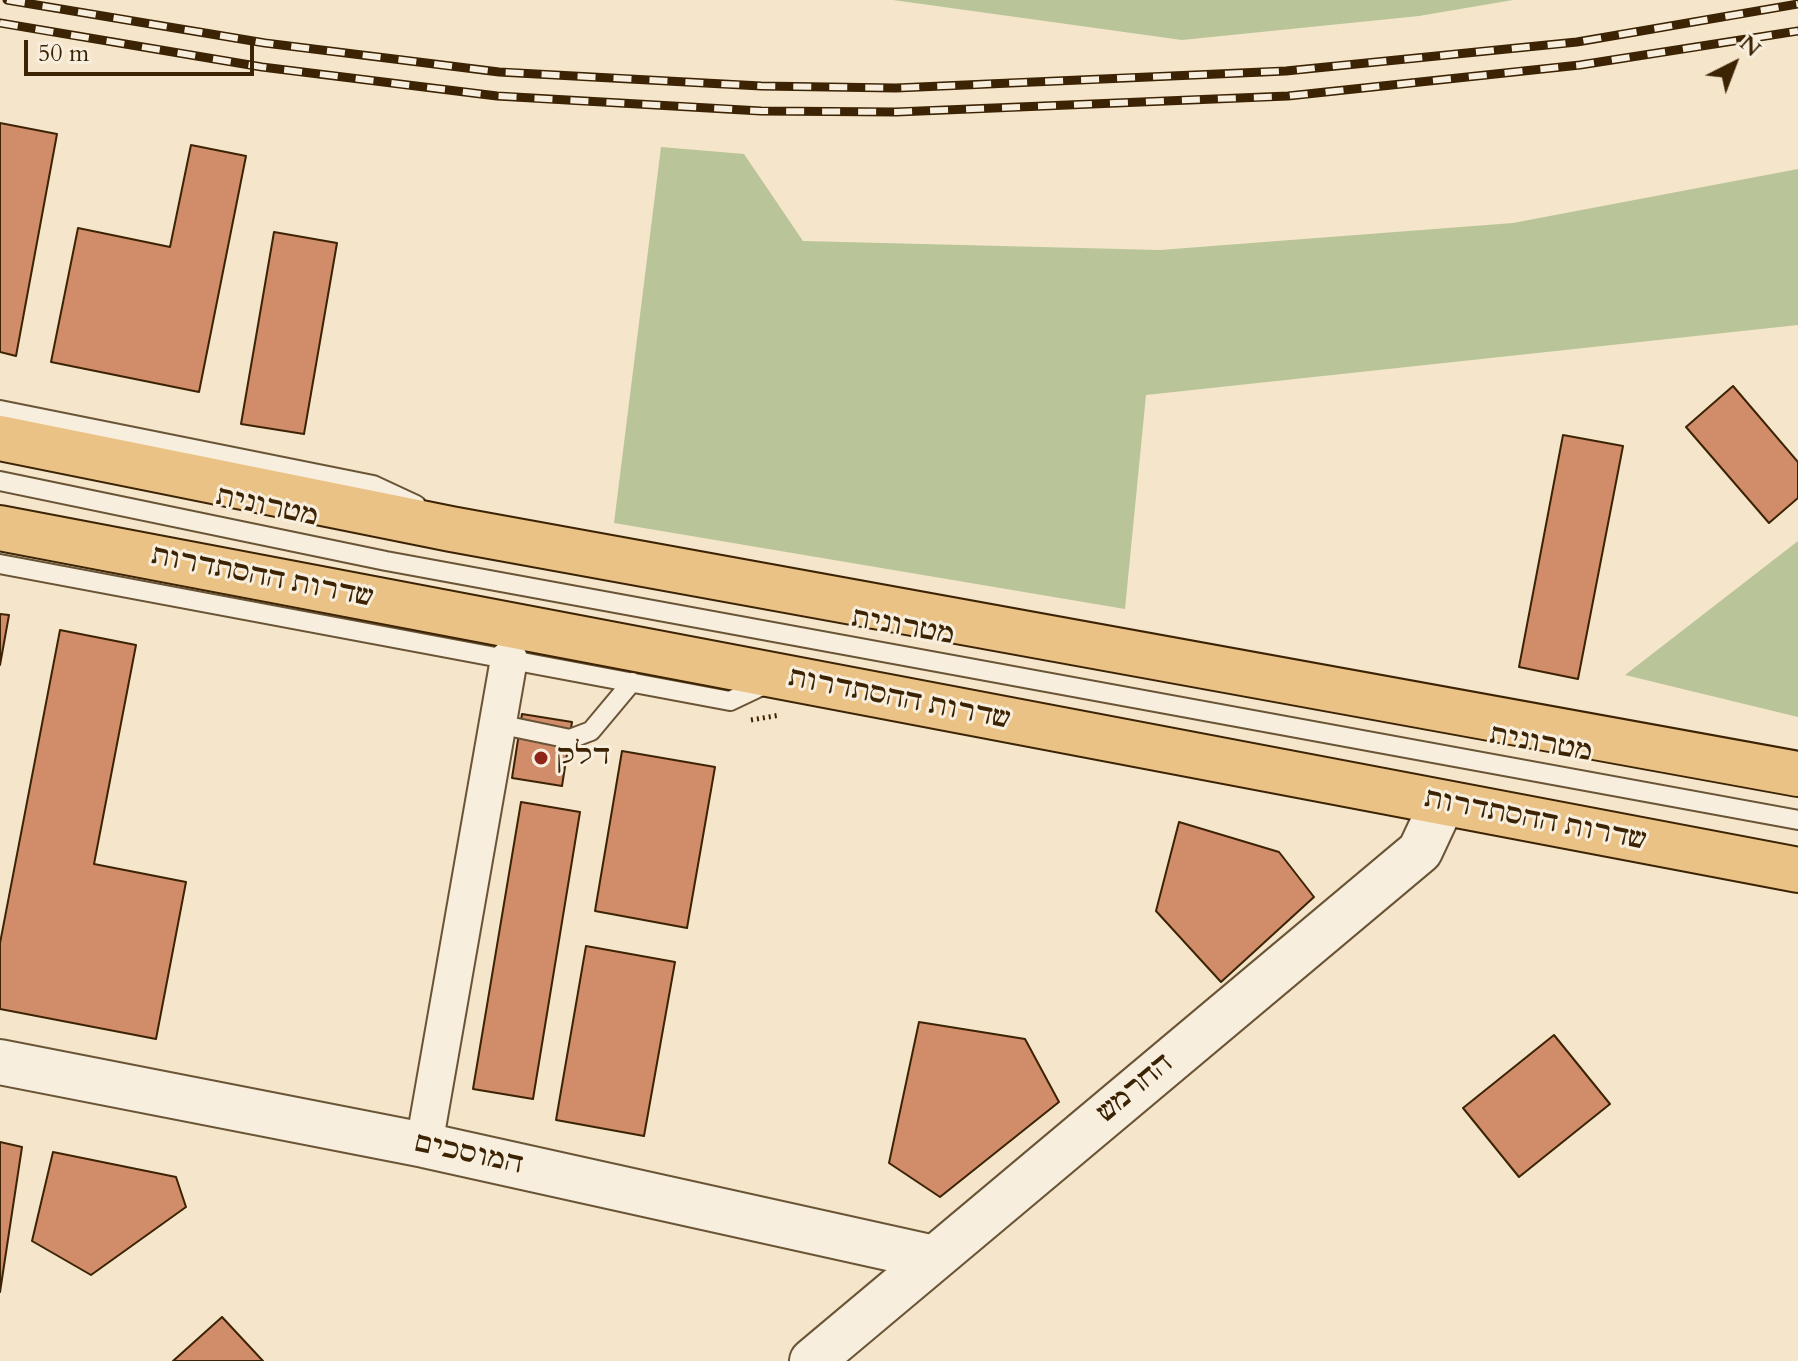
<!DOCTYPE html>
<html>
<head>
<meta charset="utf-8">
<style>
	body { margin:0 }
	#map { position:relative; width:1798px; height:1361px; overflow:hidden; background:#f5e5ca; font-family:Cardo,serif }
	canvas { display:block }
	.north { position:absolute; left:1694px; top:24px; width:80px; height:80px; -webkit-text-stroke:6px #f8eedd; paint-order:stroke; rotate:42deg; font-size:22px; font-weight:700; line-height:32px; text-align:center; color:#3b2304 }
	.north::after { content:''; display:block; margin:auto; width:28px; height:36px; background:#3b2304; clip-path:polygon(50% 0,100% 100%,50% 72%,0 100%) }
	.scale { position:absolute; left:24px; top:40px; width:230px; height:36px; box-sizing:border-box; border:4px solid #3b2304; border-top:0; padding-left:10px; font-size:24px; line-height:28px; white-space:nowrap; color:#3b2304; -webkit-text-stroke:6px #f8eedd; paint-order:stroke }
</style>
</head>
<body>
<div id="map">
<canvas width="1798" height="1361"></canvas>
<div class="north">N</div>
<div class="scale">50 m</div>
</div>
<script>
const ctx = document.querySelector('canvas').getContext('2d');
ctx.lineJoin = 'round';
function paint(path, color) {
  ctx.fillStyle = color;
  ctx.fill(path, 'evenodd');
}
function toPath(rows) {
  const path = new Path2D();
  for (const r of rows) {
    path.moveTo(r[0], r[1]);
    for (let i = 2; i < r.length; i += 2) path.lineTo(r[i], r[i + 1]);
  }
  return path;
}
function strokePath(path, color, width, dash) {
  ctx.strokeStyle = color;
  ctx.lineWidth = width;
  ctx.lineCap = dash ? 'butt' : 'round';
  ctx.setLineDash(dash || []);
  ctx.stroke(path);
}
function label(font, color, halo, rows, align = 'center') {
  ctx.font = font + ' Cardo,"Frank Ruhl Libre",serif';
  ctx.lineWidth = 6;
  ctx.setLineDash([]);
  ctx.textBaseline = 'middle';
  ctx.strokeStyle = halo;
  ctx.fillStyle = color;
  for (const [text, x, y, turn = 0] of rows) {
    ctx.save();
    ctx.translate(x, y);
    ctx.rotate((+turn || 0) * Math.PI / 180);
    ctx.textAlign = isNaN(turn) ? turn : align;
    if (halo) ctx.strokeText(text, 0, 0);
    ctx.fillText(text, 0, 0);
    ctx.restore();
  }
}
paint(toPath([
	[893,0,1513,0,1419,16,1182,40],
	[661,147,744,154,803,241,1160,250,1513,223,1798,169,1798,325,1146,395,1125,609,614,523],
	[1798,541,1798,717,1625,675]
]), '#b9c598');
const building = toPath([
	[0,123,57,134,16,356,0,352,0,123],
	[191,145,246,156,199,392,51,362,78,228,170,247,191,145],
	[274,232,337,243,304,434,241,424,274,232],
	[1733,386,1798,462,1798,498,1769,523,1686,427,1733,386],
	[1563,435,1623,446,1578,679,1519,667,1563,435],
	[0,614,9,615,0,665,0,614],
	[60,630,136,645,94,864,186,882,156,1039,0,1009,0,943,60,630],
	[522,714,572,722,562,786,512,778,522,714],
	[622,751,715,767,687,928,595,911,622,751],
	[521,802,580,812,533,1099,473,1089,521,802],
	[1179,822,1279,852,1314,897,1221,982,1156,911,1179,822],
	[586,946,675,962,644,1136,556,1120,586,946],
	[919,1022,1025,1039,1059,1102,940,1197,889,1163,919,1022],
	[1554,1035,1610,1104,1519,1177,1463,1108,1554,1035],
	[0,1142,22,1147,0,1292,0,1142],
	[53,1152,176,1177,186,1207,91,1275,32,1241,53,1152],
	[222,1317,263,1361,173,1361,222,1317]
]);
paint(building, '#d18c6a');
strokePath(building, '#3b2304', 2);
const service = toPath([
	[0,410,373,485,416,505],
	[0,481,386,561,1798,820],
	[0,564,730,701,768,683],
	[498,724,570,739,591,731,632,682]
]);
const minor = toPath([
	[424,1145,509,659]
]);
const tertiary = toPath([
	[0,1062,424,1145,934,1258],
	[812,1361,1420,851,1442,804]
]);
const trunk = toPath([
	[0,438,451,529,1798,774],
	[0,528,1798,870]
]);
strokePath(service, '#6a5436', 22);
strokePath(minor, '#6a5436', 40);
strokePath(tertiary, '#6a5436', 48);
strokePath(trunk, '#3b2304', 48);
strokePath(toPath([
	[751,720,780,715]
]), '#3b2304', 5, [2, 4]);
strokePath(service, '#f8eedd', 18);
strokePath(minor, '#f8eedd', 36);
strokePath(tertiary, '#f8eedd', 44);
strokePath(trunk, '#eac285', 44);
const rail = toPath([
	[7,0,265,43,499,72,761,86,896,88,1286,71,1577,42,1798,4],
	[0,23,262,67,497,96,761,111,896,112,1288,96,1580,65,1798,31]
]);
strokePath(rail, '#3b2304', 9);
strokePath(rail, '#f8eedd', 6, [18]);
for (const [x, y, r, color] of [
	[541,758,8,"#8f2418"]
]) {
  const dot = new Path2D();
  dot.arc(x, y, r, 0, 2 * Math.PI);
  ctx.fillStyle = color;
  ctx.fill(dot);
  strokePath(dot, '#f8eedd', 3);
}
label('28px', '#3b2304', '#f8eedd', [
	["מטרונית",267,508,12],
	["שדרות ההסתדרות",262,578,11],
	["מטרונית",903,628,10],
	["שדרות ההסתדרות",899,700,11],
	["מטרונית",1541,745,10],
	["שדרות ההסתדרות",1535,821,11],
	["החרמש",1136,1089,-40],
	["המוסכים",468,1155,12]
]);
label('28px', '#3b2304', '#f8eedd', [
	["דלק",557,758]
], 'left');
</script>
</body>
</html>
